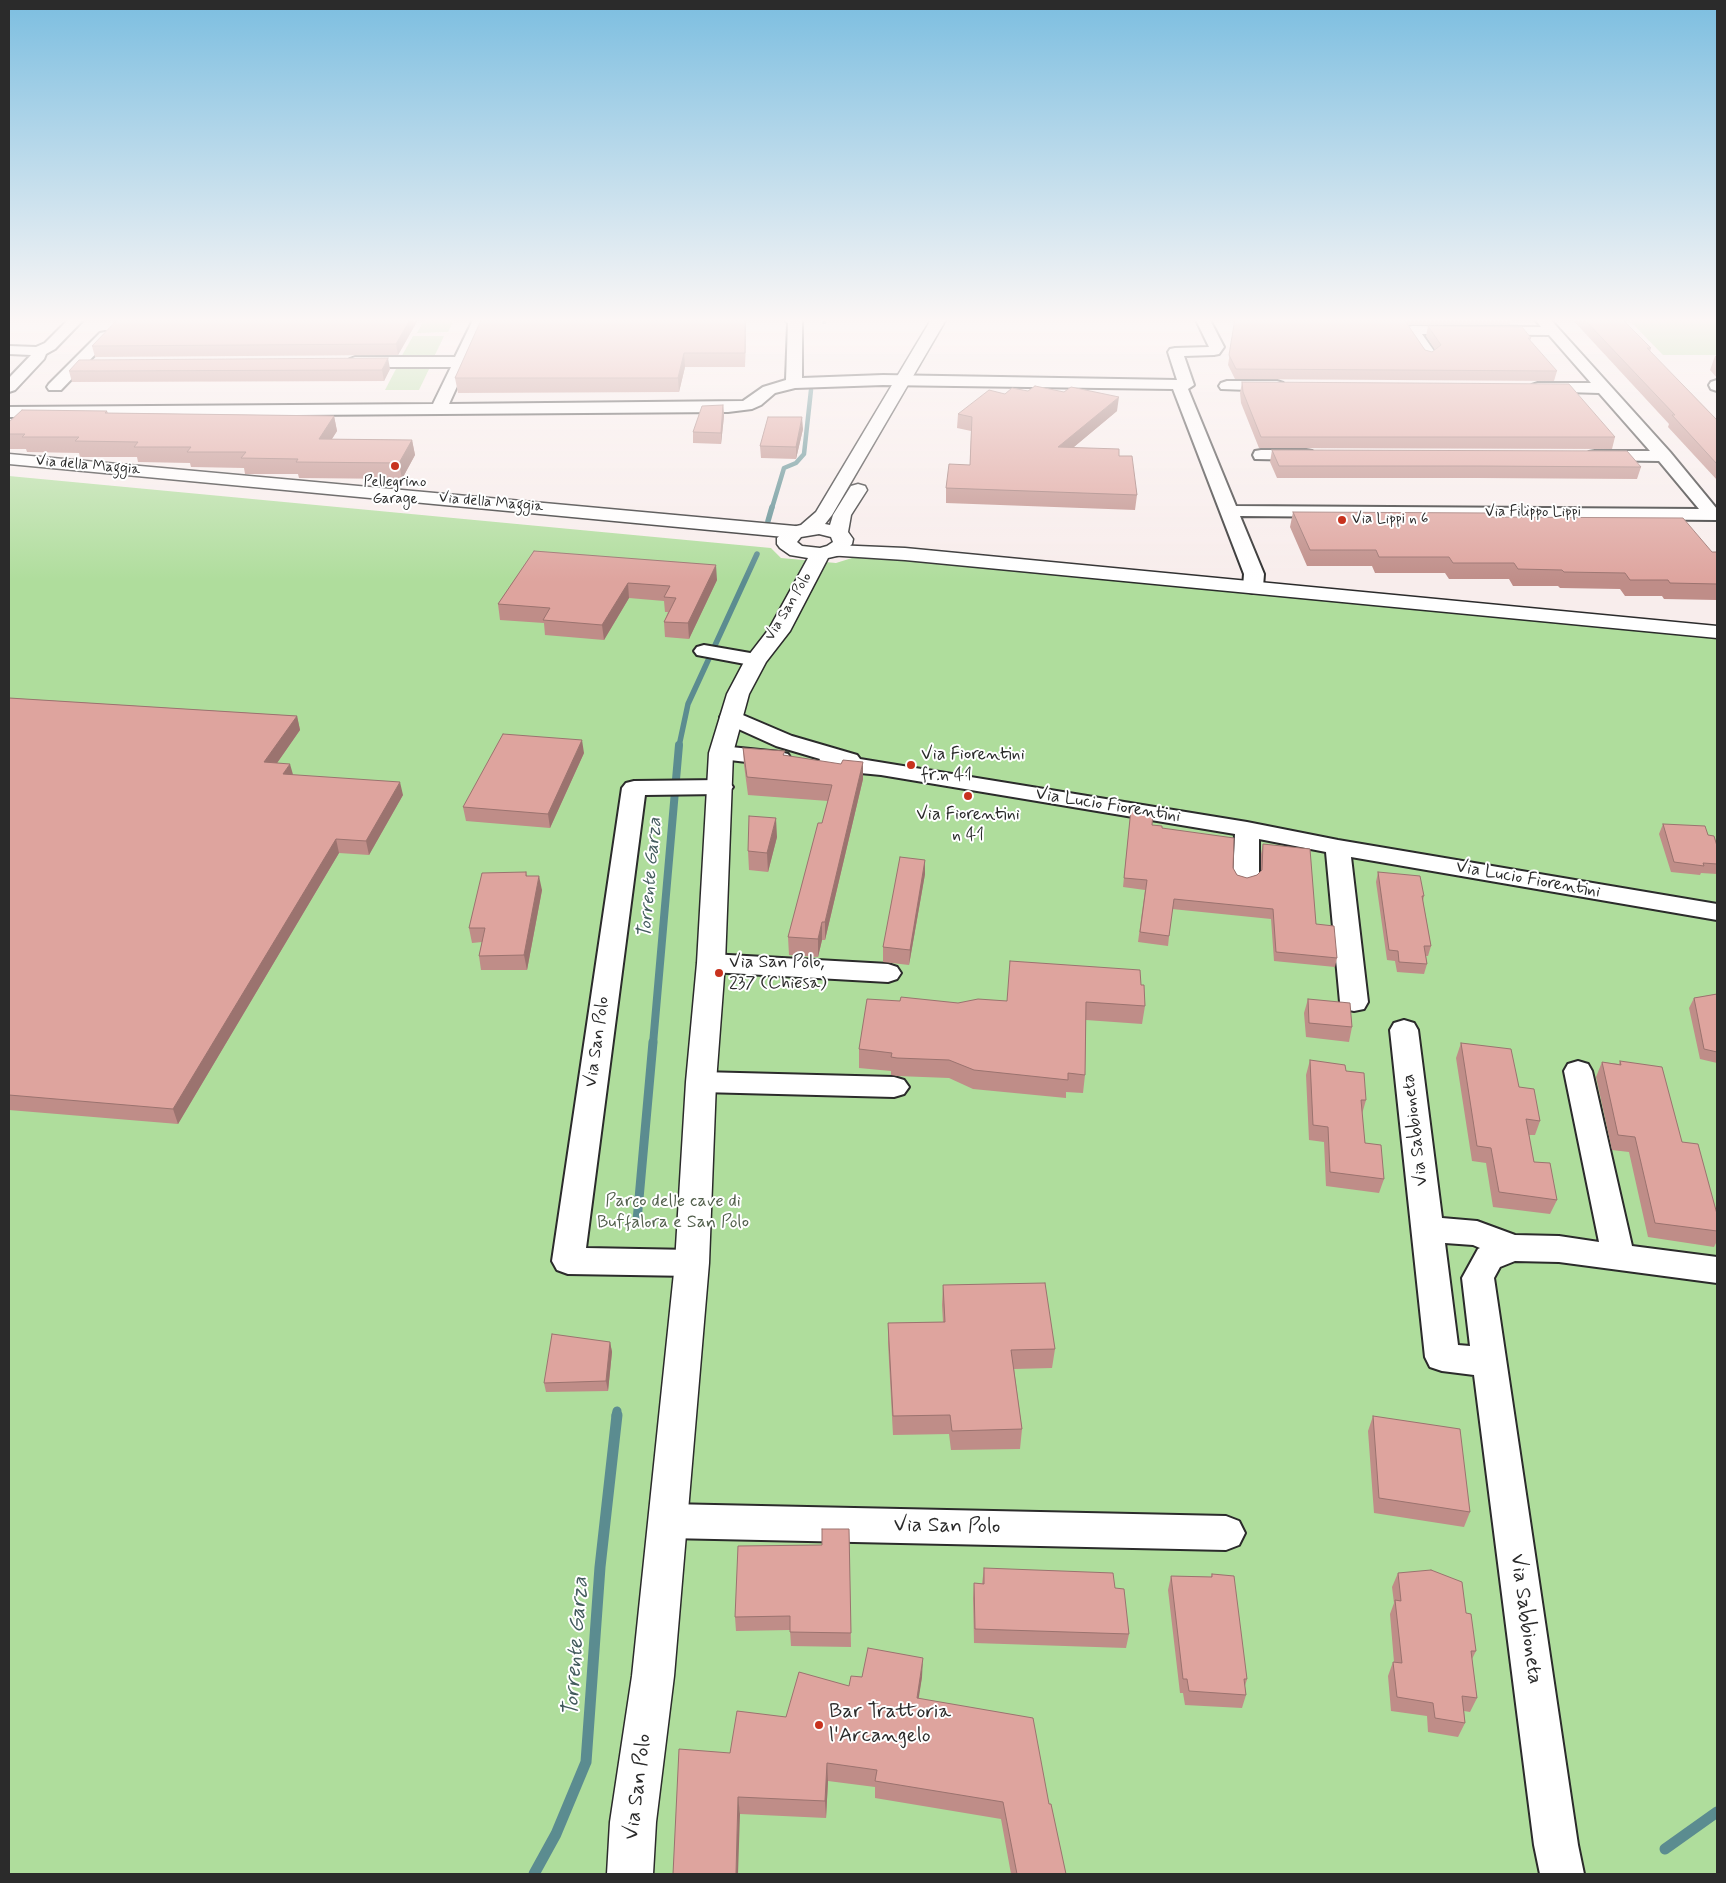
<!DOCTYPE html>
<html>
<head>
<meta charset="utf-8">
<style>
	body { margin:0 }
	#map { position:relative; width:1726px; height:1883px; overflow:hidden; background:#f8edec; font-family:Mynerve,sans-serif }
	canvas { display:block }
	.frame { position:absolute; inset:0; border:10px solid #2b2b2b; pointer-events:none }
</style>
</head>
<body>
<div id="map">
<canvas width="1726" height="1883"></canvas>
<div class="frame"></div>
</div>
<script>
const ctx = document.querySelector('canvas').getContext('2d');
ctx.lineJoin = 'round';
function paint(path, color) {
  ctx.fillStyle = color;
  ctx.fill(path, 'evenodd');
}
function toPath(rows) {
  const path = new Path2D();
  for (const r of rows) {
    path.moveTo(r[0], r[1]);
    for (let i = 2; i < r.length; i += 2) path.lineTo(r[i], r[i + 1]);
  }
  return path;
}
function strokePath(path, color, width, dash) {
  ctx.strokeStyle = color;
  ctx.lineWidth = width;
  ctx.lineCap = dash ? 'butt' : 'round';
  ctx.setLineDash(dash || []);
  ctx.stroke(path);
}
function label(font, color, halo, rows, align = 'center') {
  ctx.font = font + ' Mynerve,sans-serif';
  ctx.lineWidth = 4;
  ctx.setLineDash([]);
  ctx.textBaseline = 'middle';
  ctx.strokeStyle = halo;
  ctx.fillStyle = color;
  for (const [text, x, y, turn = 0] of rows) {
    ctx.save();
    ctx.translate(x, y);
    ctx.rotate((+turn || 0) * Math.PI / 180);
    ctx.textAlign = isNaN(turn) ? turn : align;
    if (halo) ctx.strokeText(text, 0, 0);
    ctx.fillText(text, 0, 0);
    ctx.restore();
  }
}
paint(toPath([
	[425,318,455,318,448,332,417,333],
	[1627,318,1717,318,1717,355,1663,355],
	[413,336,444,336,433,359,400,359],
	[398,365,431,365,419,390,385,390],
	[9,476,771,548,781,558,836,563,852,558,870,557,1717,638,1717,1874,9,1874]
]), '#afdd9c');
strokePath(toPath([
	[824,322,825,318],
	[772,508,784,468,796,463,804,454,811,390]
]), '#5b8c90', 4.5);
strokePath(toPath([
	[768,521,772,507],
	[679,746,688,704,757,554]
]), '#5b8c90', 5.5);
strokePath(toPath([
	[653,1044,679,745]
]), '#5b8c90', 8);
strokePath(toPath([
	[637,1221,653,1042],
	[616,1416,617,1411]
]), '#5b8c90', 9);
strokePath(toPath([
	[1665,1849,1717,1812],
	[534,1874,556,1834,586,1762,600,1567,617,1415]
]), '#5b8c90', 11);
const minor = toPath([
	[70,318,85,318,55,349,46,354,44,359,15,390,9,392,9,378,31,355,9,354,9,346,36,347,45,343,70,318],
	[474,318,488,318,449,404,743,401,763,387,786,380,788,323,783,318,800,318,802,321,802,378,883,375,1177,380,1168,352,1170,349,1175,348,1209,347,1195,318,1209,318,1224,347,1219,354,1214,355,1184,356,1194,385,1188,389,1236,506,1699,509,1659,461,1589,460,1587,456,1589,452,1595,451,1650,451,1599,393,1532,391,1530,388,1532,385,1538,383,1591,383,1549,335,1422,334,1437,355,1434,358,1429,360,1424,358,1405,330,1407,327,1412,326,1541,327,1534,318,1549,318,1670,452,1717,509,1717,520,1240,516,1264,574,1263,587,1260,591,1253,593,1246,591,1243,587,1244,574,1173,389,883,385,795,388,775,393,761,405,752,409,728,412,9,417,9,407,433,404,451,367,355,367,350,365,347,362,350,359,355,357,455,357,474,318],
	[105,332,110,333,112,336,110,339,61,390,49,390,47,387,49,384,100,333,105,332],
	[1717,380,1717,391,1711,389,1709,385,1711,382,1717,380],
	[1227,381,1277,381,1283,383,1285,386,1283,389,1277,391,1221,389,1219,386,1221,383,1227,381],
	[1261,450,1306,450,1312,451,1314,455,1312,459,1306,460,1255,459,1253,455,1255,451,1261,450],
	[704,645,756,654,763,656,766,660,763,664,756,666,697,655,694,651,697,647,704,645],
	[731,710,792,736,857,755,860,759,1247,822,1338,840,1717,904,1717,920,1351,857,1368,1002,1364,1009,1354,1011,1344,1009,1340,1002,1326,852,1259,839,1259,878,1255,883,1246,886,1237,883,1233,878,1235,834,881,775,829,770,821,768,818,763,820,759,776,746,723,722,720,717,723,712,731,710],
	[721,746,780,752,788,754,791,759,788,764,780,766,713,758,710,753,713,748,721,746],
	[721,780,729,782,733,787,729,792,721,794,645,795,586,1248,692,1250,703,1254,708,1263,703,1272,692,1276,568,1274,557,1270,552,1261,622,788,626,783,634,781,721,780],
	[711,954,888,964,897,967,901,973,897,979,888,982,711,972,702,969,698,963,702,957,711,954],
	[1404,1020,1414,1023,1418,1030,1442,1218,1477,1221,1515,1235,1559,1236,1599,1242,1564,1071,1568,1064,1578,1061,1588,1064,1592,1071,1632,1246,1717,1257,1717,1283,1559,1262,1515,1261,1500,1267,1494,1278,1578,1845,1584,1874,1540,1874,1534,1845,1474,1375,1442,1371,1430,1367,1425,1357,1390,1030,1394,1023,1404,1020],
	[1445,1243,1473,1245,1480,1248,1478,1249,1462,1278,1470,1346,1458,1345,1445,1243],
	[701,1072,894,1077,904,1080,909,1087,904,1094,894,1097,701,1092,691,1089,687,1082,691,1075,701,1072],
	[668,1504,1226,1516,1239,1521,1245,1533,1239,1545,1226,1550,668,1538,655,1533,649,1521,655,1509,668,1504]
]);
const tertiary = toPath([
	[9,454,795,526,802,528,805,532,802,536,795,538,9,464,9,454],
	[834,545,905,548,1717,626,1717,638,905,560,827,555,824,551,827,547,834,545]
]);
const secondary = toPath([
	[932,318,947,318,832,515,825,524,830,525,833,515,851,486,858,484,865,486,867,490,851,515,848,532,853,539,852,544,841,555,828,558,790,631,766,662,749,694,733,753,725,963,716,1082,709,1263,674,1676,656,1822,653,1874,607,1874,610,1822,632,1676,675,1263,686,1082,697,963,709,753,727,694,745,660,769,629,808,558,790,555,780,548,777,544,777,538,788,528,801,525,816,512,932,318],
	[819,534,831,537,833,542,827,546,820,548,802,546,797,542,801,537,819,534]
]);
strokePath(minor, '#2b2b2b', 4);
strokePath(tertiary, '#2b2b2b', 3);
strokePath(secondary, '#2b2b2b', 3);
paint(minor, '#fff');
paint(tertiary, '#fff');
paint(secondary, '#fff');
paint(toPath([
	[119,318,419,318,398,355,95,357,92,346],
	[482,318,746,318,745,367,685,367,679,392,458,393,455,378],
	[1235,318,1512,318,1510,325,1408,325,1425,350,1432,352,1435,350,1426,336,1428,326,1531,338,1530,341,1557,371,1554,381,1235,379,1228,365],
	[1571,318,1621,318,1651,348,1650,352,1717,420,1717,480,1668,427,1669,424],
	[1715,356,1717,356,1717,378,1710,370],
	[390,369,384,381,72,382,69,371],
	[1242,382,1615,437,1612,449,1259,448,1241,403,1240,393],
	[1005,394,1117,411,1074,447,1119,456,1137,495,1135,510,946,503,946,488,970,465,971,431,957,428,958,414],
	[723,405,724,416,721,444,693,443,693,432],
	[107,411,108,413,334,416,337,431,332,439,412,440,415,455,402,479,299,478,298,474,245,474,244,468,191,467,190,463,138,462,137,457,80,457,79,453,27,452,26,449,9,449,9,422],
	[803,429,796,459,761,458,760,446],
	[1272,450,1641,467,1637,479,1477,478,1277,478,1270,462],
	[1293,512,1491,517,1712,552,1717,552,1717,600,1664,599,1662,596,1625,596,1620,589,1560,588,1558,586,1513,586,1509,579,1449,579,1445,573,1375,573,1372,566,1307,566,1290,527],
	[534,551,717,580,689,639,665,637,664,622,668,612,665,612,664,601,629,598,604,640,545,635,544,623,500,620,498,604],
	[9,698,297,716,300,730,277,763,293,775,403,795,369,855,339,853,178,1124,9,1110],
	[743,748,785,755,863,779,825,940,822,940,818,957,789,955,788,937,822,823,828,801,748,795,744,765],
	[584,753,550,828,466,821,463,807],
	[1131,809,1152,825,1162,828,1233,868,1237,875,1247,878,1257,875,1261,872,1261,854,1263,844,1337,958,1335,967,1274,961,1271,919,1172,909,1168,946,1138,942,1145,890,1123,887],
	[1663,824,1708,835,1717,846,1717,874,1701,873,1700,875,1671,872,1659,834],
	[777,837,768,872,749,870,748,851],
	[925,860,925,874,909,965,883,962,883,947],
	[526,872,527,876,542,890,527,970,481,970,479,956,482,942,472,943,469,928],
	[1378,872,1424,896,1423,901,1431,946,1428,956,1426,956,1427,964,1424,974,1397,972,1395,961,1387,960,1376,882],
	[1141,985,1145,1006,1142,1024,1086,1020,1085,1075,1083,1093,1066,1092,1066,1098,973,1089,949,1078,897,1076,891,1075,891,1071,859,1068,859,1049,900,1001,958,1003,1007,1001],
	[1717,994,1717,1063,1700,1059,1689,1008,1694,998],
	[1308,999,1352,1027,1349,1042,1306,1037,1304,1013],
	[1461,1043,1519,1087,1540,1121,1535,1135,1529,1135,1534,1162,1557,1200,1550,1214,1493,1207,1486,1163,1472,1161,1456,1058],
	[1310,1060,1346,1071,1366,1100,1362,1114,1365,1143,1384,1179,1379,1193,1326,1186,1324,1142,1309,1140,1306,1075],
	[1620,1061,1682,1142,1717,1214,1717,1241,1714,1247,1648,1237,1629,1152,1612,1150,1596,1077,1602,1062,1619,1064],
	[943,1285,1055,1349,1052,1368,1014,1369,1022,1429,1020,1449,951,1450,949,1434,893,1435,888,1343,888,1323,943,1322,942,1305],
	[610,1342,612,1352,608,1391,546,1392,544,1383],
	[1373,1416,1470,1512,1464,1527,1374,1513,1368,1431],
	[849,1529,851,1647,791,1646,790,1630,736,1631,735,1617,822,1545],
	[984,1568,1115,1588,1129,1634,1126,1648,974,1643,973,1598,974,1583,982,1584],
	[1398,1573,1466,1613,1476,1651,1472,1659,1477,1698,1470,1712,1464,1711,1465,1723,1458,1737,1428,1732,1427,1716,1391,1711,1388,1676,1393,1662,1394,1662,1390,1614,1394,1603,1392,1587],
	[1212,1574,1247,1679,1245,1686,1246,1695,1242,1708,1185,1705,1183,1693,1180,1693,1168,1590,1171,1576,1211,1577],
	[862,1677,922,1677,918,1699,1049,1804,1066,1874,1011,1874,1001,1819,875,1798,875,1787,828,1781,826,1818,740,1814,730,1753,786,1717,849,1686]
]), '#bf8d88');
paint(toPath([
	[411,318,419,318,398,355,396,344],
	[745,318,746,318,745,367],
	[684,353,685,367,679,392,678,378],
	[388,358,390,369,384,381,382,370],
	[1119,397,1117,411,1057,461,1058,447],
	[723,405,724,416,721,444,721,433],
	[334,416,337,431,322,454,319,439],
	[802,417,803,429,796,459,796,447],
	[412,440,415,455,402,479,399,463],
	[716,565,717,580,689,639,688,623],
	[628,583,629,598,604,640,602,625],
	[297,716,300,730,268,776,264,762],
	[582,740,584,753,550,828,548,814],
	[863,762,863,779,825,940,825,922],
	[290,764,294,778,283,774],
	[400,782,403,795,369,855,366,841],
	[776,818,777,837,768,872,767,853],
	[336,839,339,853,178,1124,173,1109],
	[925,860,925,874,909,965,910,950],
	[539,876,542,890,527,970,524,955],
	[822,922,822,940,818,957,818,939],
	[610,1342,612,1352,608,1391,606,1381],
	[923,1658,922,1677,916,1716,917,1698],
	[827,1763,828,1781,826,1818,825,1801],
	[738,1797,740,1814,738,1874,736,1874]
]), '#9b736f');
const building = toPath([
	[119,318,411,318,396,344,92,346,119,318],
	[482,318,745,318,745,353,684,353,678,378,455,378,482,318],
	[1235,318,1407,318,1405,321,1425,350,1432,352,1441,345,1428,326,1522,327,1531,338,1528,338,1557,371,1236,369,1229,355,1235,318],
	[1583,318,1621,318,1651,348,1647,348,1717,420,1717,464,1672,415,1675,415,1583,318],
	[388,358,382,370,69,371,79,360,388,358],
	[1242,382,1569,384,1615,437,1261,437,1243,392,1242,382],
	[1035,386,1064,392,1071,387,1119,397,1058,447,1119,449,1119,456,1132,456,1137,495,946,488,949,464,970,465,972,417,958,414,989,390,1005,394,1012,388,1028,391,1035,386],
	[723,405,721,433,693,432,702,406,723,405],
	[22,410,107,411,105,413,334,416,319,439,412,440,399,463,296,462,298,459,241,458,246,452,187,452,191,447,134,447,138,442,75,441,79,437,22,437,25,434,9,434,9,422,22,410],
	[768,417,802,417,796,447,760,446,768,417],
	[1272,450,1627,451,1641,467,1480,466,1279,466,1272,450],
	[1293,512,1489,513,1491,517,1683,518,1712,552,1717,552,1717,584,1670,583,1668,580,1630,580,1625,573,1564,572,1562,570,1518,569,1514,563,1453,563,1449,557,1379,557,1376,550,1310,550,1293,512],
	[534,551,716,565,688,623,664,622,676,598,664,597,670,586,628,583,602,625,543,620,550,608,498,604,534,551],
	[9,698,297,716,264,762,290,764,283,774,400,782,366,841,336,839,173,1109,9,1095,9,698],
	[503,734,582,740,548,814,463,807,503,734],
	[743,748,785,751,783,755,841,764,843,760,863,762,825,922,822,922,818,939,788,937,818,823,822,823,832,785,747,777,743,748],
	[1131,809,1153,813,1152,825,1162,826,1162,828,1234,838,1233,868,1237,875,1247,878,1257,875,1262,870,1263,844,1310,849,1316,924,1334,926,1337,958,1276,952,1273,909,1174,899,1169,936,1140,932,1147,880,1124,878,1131,809],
	[749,816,776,818,767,853,748,851,749,816],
	[1663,824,1705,826,1708,835,1714,836,1717,846,1717,864,1703,863,1704,866,1674,862,1663,824],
	[900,857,925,860,910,950,883,947,900,857],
	[526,872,526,876,539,876,524,955,479,956,485,928,469,928,482,873,526,872],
	[1378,872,1420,876,1424,896,1422,896,1431,946,1424,946,1427,964,1399,962,1398,951,1389,950,1378,872],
	[1010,961,1140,970,1141,985,1144,985,1145,1006,1086,1002,1085,1075,1068,1073,1068,1080,974,1070,949,1060,897,1058,891,1057,892,1053,859,1049,867,999,900,1001,901,997,958,1003,978,999,1007,1001,1010,961],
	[1717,994,1717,1052,1704,1049,1694,998,1717,994],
	[1308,999,1350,1003,1352,1027,1309,1023,1308,999],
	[1461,1043,1511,1049,1519,1087,1534,1089,1540,1121,1526,1119,1534,1162,1550,1163,1557,1200,1499,1192,1491,1148,1477,1146,1461,1043],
	[1310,1060,1345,1065,1346,1071,1364,1073,1366,1100,1361,1100,1365,1143,1381,1145,1384,1179,1330,1172,1328,1127,1313,1125,1310,1060],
	[1620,1061,1662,1067,1682,1142,1698,1144,1717,1214,1717,1231,1655,1223,1635,1137,1618,1135,1602,1062,1621,1065,1620,1061],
	[1045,1283,1055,1349,1011,1350,1022,1429,952,1431,950,1415,893,1416,888,1323,945,1322,943,1285,1045,1283],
	[552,1334,610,1342,606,1381,544,1383,552,1334],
	[1373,1416,1460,1429,1470,1512,1379,1498,1373,1416],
	[822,1529,849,1529,851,1633,790,1632,790,1616,735,1617,738,1546,822,1545,822,1529],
	[984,1568,1113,1573,1115,1588,1124,1589,1129,1634,975,1629,974,1583,984,1584,984,1568],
	[1431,1570,1462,1582,1466,1613,1471,1614,1476,1651,1471,1651,1477,1698,1462,1696,1465,1723,1435,1718,1433,1703,1397,1697,1393,1662,1402,1663,1395,1600,1401,1601,1398,1573,1431,1570],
	[1212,1574,1234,1576,1247,1679,1244,1679,1246,1695,1189,1691,1187,1679,1183,1679,1171,1576,1212,1577,1212,1574],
	[868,1648,923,1658,917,1698,1033,1718,1049,1804,1051,1804,1066,1874,1017,1874,1003,1802,875,1781,877,1770,827,1763,825,1801,738,1797,736,1874,673,1874,679,1749,730,1753,737,1711,786,1717,799,1672,849,1686,851,1676,862,1677,868,1648]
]);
paint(building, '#dea49e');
strokePath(building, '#9b736f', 1);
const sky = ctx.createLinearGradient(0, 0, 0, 582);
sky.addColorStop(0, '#7cbee0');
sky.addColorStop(0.55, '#fcf7f6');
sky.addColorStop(1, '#fcf7f600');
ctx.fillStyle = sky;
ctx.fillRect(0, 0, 1726, 582);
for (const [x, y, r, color] of [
	[395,466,5,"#c8321e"],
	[1342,520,5,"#c8321e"],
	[911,765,5,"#c8321e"],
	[968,796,5,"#c8321e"],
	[719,973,5,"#c8321e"],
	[819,1725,5,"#c8321e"]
]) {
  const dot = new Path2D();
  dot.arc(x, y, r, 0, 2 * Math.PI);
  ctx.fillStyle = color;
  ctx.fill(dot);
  strokePath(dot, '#fff', 2);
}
label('15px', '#2b2b2b', '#fff', [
	["Via della Maggia",88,466,5],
	["Via della Maggia",491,503,5],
	["Via Filippo Lippi",1533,513],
	["Via San Polo",789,607,-59]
]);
label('15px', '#2b2b2b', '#fff', [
	["Pellegrino",395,483],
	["Garage",395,500],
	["Via Lippi n 6",1352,520,"left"]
]);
label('18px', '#2b2b2b', '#fff', [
	["Via Fiorentini",921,755],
	["fr.n 41",921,776],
	["Via Fiorentini",968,815,"center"],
	["n 41",968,836,"center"],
	["Via San Polo,",729,963],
	["237 (Chiesa)",729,984]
], 'left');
label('18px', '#2b2b2b', '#fff', [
	["Via Lucio Fiorentini",1108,806,9],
	["Via Lucio Fiorentini",1528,880,10],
	["Via San Polo",598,1042,-82],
	["Via Sabbioneta",1416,1130,-97]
]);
label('18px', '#53604d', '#fff', [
	["Parco delle cave di",673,1202],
	["Buffalora e San Polo",673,1223]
]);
label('italic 19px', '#435b5d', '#fff', [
	["Torrente Garza",651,878,-85]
]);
label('21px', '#2b2b2b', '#fff', [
	["Via San Polo",947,1527,1],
	["Via Sabbioneta",1525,1619,82],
	["Via San Polo",639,1787,-83]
]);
label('21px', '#2b2b2b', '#fff', [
	["Bar Trattoria",829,1713],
	["l'Arcangelo",829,1737]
], 'left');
label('italic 22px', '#435b5d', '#fff', [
	["Torrente Garza",577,1647,-86]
]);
</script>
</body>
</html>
